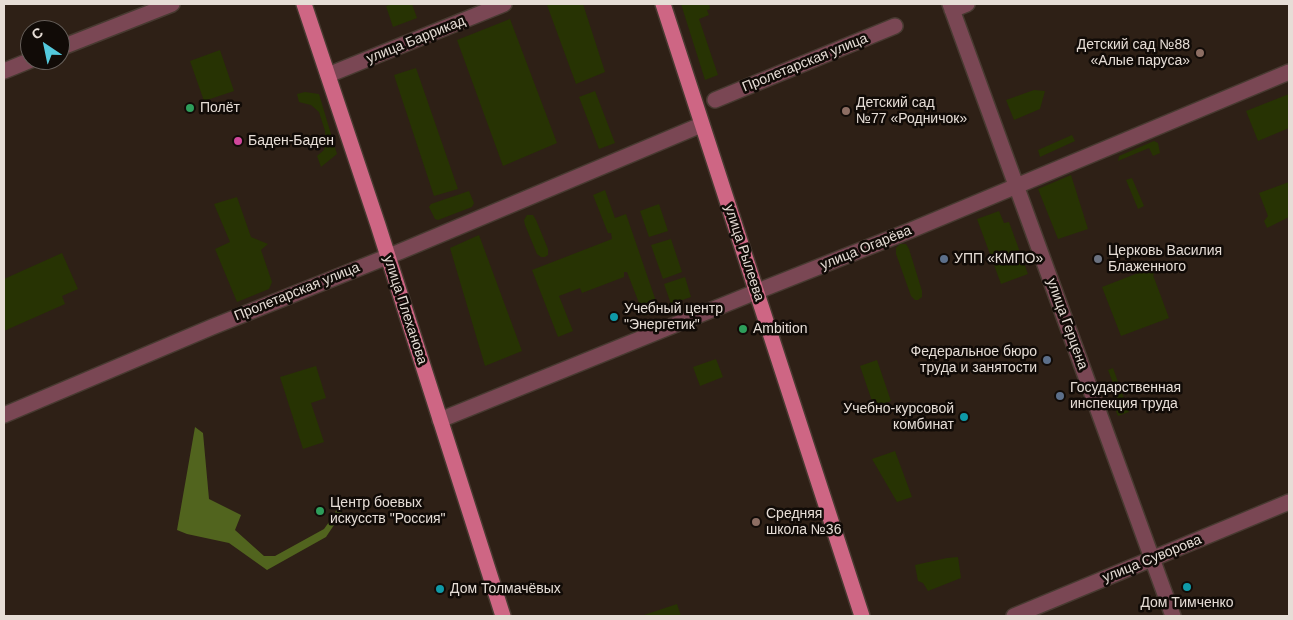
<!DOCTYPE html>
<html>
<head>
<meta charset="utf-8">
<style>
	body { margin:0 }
	#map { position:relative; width:1293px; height:620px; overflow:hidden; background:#2e2016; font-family:Arial,sans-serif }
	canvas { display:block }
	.frame { position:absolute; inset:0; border:5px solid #e6ddd6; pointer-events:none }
	.north { position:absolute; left:20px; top:20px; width:50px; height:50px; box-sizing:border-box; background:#110b07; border:1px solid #665f5a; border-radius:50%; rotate:326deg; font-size:14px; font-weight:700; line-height:20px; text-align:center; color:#e6ddd6 }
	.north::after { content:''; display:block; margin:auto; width:18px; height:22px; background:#54cadd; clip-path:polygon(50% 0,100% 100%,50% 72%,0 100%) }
</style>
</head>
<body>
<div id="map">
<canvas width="1293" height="620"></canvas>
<div class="frame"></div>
<div class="north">С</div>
</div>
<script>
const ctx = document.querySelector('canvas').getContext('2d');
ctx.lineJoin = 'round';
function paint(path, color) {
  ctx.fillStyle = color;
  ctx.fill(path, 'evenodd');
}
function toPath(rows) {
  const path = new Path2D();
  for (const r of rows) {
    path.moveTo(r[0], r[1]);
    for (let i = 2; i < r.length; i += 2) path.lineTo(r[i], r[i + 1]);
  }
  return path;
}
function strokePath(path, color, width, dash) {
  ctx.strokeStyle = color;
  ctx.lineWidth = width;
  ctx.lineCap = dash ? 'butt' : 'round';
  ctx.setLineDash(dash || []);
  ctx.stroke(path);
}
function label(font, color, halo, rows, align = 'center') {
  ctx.font = font + ' Arial,sans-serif';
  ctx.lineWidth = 5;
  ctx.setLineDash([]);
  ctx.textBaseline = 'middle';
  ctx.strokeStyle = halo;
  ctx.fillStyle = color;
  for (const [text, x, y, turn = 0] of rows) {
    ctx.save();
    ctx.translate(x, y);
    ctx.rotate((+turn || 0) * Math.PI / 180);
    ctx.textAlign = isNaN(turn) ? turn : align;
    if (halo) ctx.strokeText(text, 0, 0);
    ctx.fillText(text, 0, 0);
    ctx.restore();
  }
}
paint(toPath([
	[393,4,412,4,417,18,393,27,386,6],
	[550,4,583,4,605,72,576,84,547,5],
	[681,4,709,4,710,9,707,10,709,15,699,19,718,75,705,80],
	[510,19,557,143,503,166,457,40],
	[220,50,234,91,204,101,190,61],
	[416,68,458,189,434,196,394,75],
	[1034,90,1045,91,1040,109,1014,120,1006,100],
	[595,91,615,143,599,149,579,97],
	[305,92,319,94,337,154,321,167,317,156,324,150,326,143,325,131,319,112,311,105,299,102,297,94],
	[1289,94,1289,128,1258,141,1246,111],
	[1072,135,1075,141,1040,157,1038,150],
	[1154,141,1158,143,1160,153,1153,156,1149,148,1118,161,1119,156],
	[1071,175,1088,229,1058,239,1038,189],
	[1132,178,1144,206,1138,209,1126,180],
	[1289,182,1289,217,1267,228,1264,221,1268,216,1259,193],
	[605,190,615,218,626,214,659,310,644,316,627,272,624,272,624,277,582,293,580,288,559,296,573,331,558,337,532,270,612,239,611,233,608,233,593,195],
	[469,191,474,203,472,207,438,220,435,219,429,207,431,204],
	[237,197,251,237,268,244,261,250,272,282,269,289,237,302,215,249,230,242,214,204],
	[659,204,668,231,649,237,640,211],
	[999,211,1004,223,1009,222,1028,274,1001,284,977,219],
	[527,215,533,215,536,220,548,249,548,255,545,257,541,257,537,254,525,225,524,220],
	[479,235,522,351,485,366,450,248],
	[671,239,682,272,663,279,651,245],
	[900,244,906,244,909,249,922,291,922,297,918,300,915,300,911,296,896,254,896,248],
	[62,253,78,289,62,296,65,304,4,331,4,279],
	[1159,265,1153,275,1169,318,1121,336,1102,287],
	[685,277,691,297,671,304,664,284],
	[716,359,723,377,700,386,693,367],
	[877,360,891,401,874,407,860,366],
	[316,366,326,398,311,403,324,442,303,449,280,377],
	[1113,368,1129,412,1118,416,1111,399,1118,396,1108,370],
	[895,451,912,497,897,502,872,459],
	[958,557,961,578,928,591,923,583,918,581,915,565,947,558],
	[677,604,681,616,641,616]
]), '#273303');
paint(toPath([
	[195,427,203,433,209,499,241,515,235,530,264,556,275,556,324,529,334,515,338,506,344,506,340,516,326,537,267,570,229,543,187,534,177,530]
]), '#51641e');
const minor = toPath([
	[950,4,1173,616],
	[952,10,967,4],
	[60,48,172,4],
	[4,71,31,60],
	[328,75,504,4],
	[715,100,895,26],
	[4,415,212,327,399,252,701,125],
	[440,420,768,287,909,231,1289,72],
	[1014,616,1289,502]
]);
const major = toPath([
	[304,4,378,225,503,616],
	[663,4,862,616]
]);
strokePath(minor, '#483a31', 18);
strokePath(major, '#483a31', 18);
strokePath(minor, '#7a4754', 15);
strokePath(major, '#ce6684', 15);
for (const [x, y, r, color] of [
	[1200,53,5,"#8d6e63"],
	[190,108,5,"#2e9e5b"],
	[846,111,5,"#8d6e63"],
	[238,141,5,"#d1479c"],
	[944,259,5,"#5c6f8a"],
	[1098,259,5,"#6b7280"],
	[614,317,5,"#0f9aa8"],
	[743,329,5,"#2e9e5b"],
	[1047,360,5,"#5c6f8a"],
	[1060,396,5,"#5c6f8a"],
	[964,417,5,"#0f9aa8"],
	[320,511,5,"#2e9e5b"],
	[756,522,5,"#8d6e63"],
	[1187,587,5,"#0f9aa8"],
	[440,589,5,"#0f9aa8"]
]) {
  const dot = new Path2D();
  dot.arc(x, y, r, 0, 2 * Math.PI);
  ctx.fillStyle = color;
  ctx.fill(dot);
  strokePath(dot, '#110b07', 2);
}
label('14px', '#e6ddd6', '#110b07', [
	["улица Баррикад",416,40,-22],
	["Пролетарская улица",805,63,-22],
	["улица Огарёва",866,248,-22],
	["улица Рылеева",744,253,72],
	["Пролетарская улица",297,292,-22],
	["улица Плеханова",405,310,72],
	["улица Герцена",1067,324,70],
	["улица Суворова",1152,559,-22]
]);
label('14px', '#e6ddd6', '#110b07', [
	["Детский сад №88",1190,45,"right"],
	["«Алые паруса»",1190,61,"right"],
	["Детский сад",856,103],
	["№77 «Родничок»",856,119],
	["Полёт",200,108],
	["Баден-Баден",248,141],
	["Церковь Василия",1108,251],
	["Блаженного",1108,267],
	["УПП «КМПО»",954,259],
	["Учебный центр",624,309],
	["\"Энергетик\"",624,325],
	["Ambition",753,329],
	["Федеральное бюро",1037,352,"right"],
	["труда и занятости",1037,368,"right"],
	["Государственная",1070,388],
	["инспекция труда",1070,404],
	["Учебно-курсовой",954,409,"right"],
	["комбинат",954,425,"right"],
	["Центр боевых",330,503],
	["искусств \"Россия\"",330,519],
	["Средняя",766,514],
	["школа №36",766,530],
	["Дом Толмачёвых",450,589],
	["Дом Тимченко",1187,603,"center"]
], 'left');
</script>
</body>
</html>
